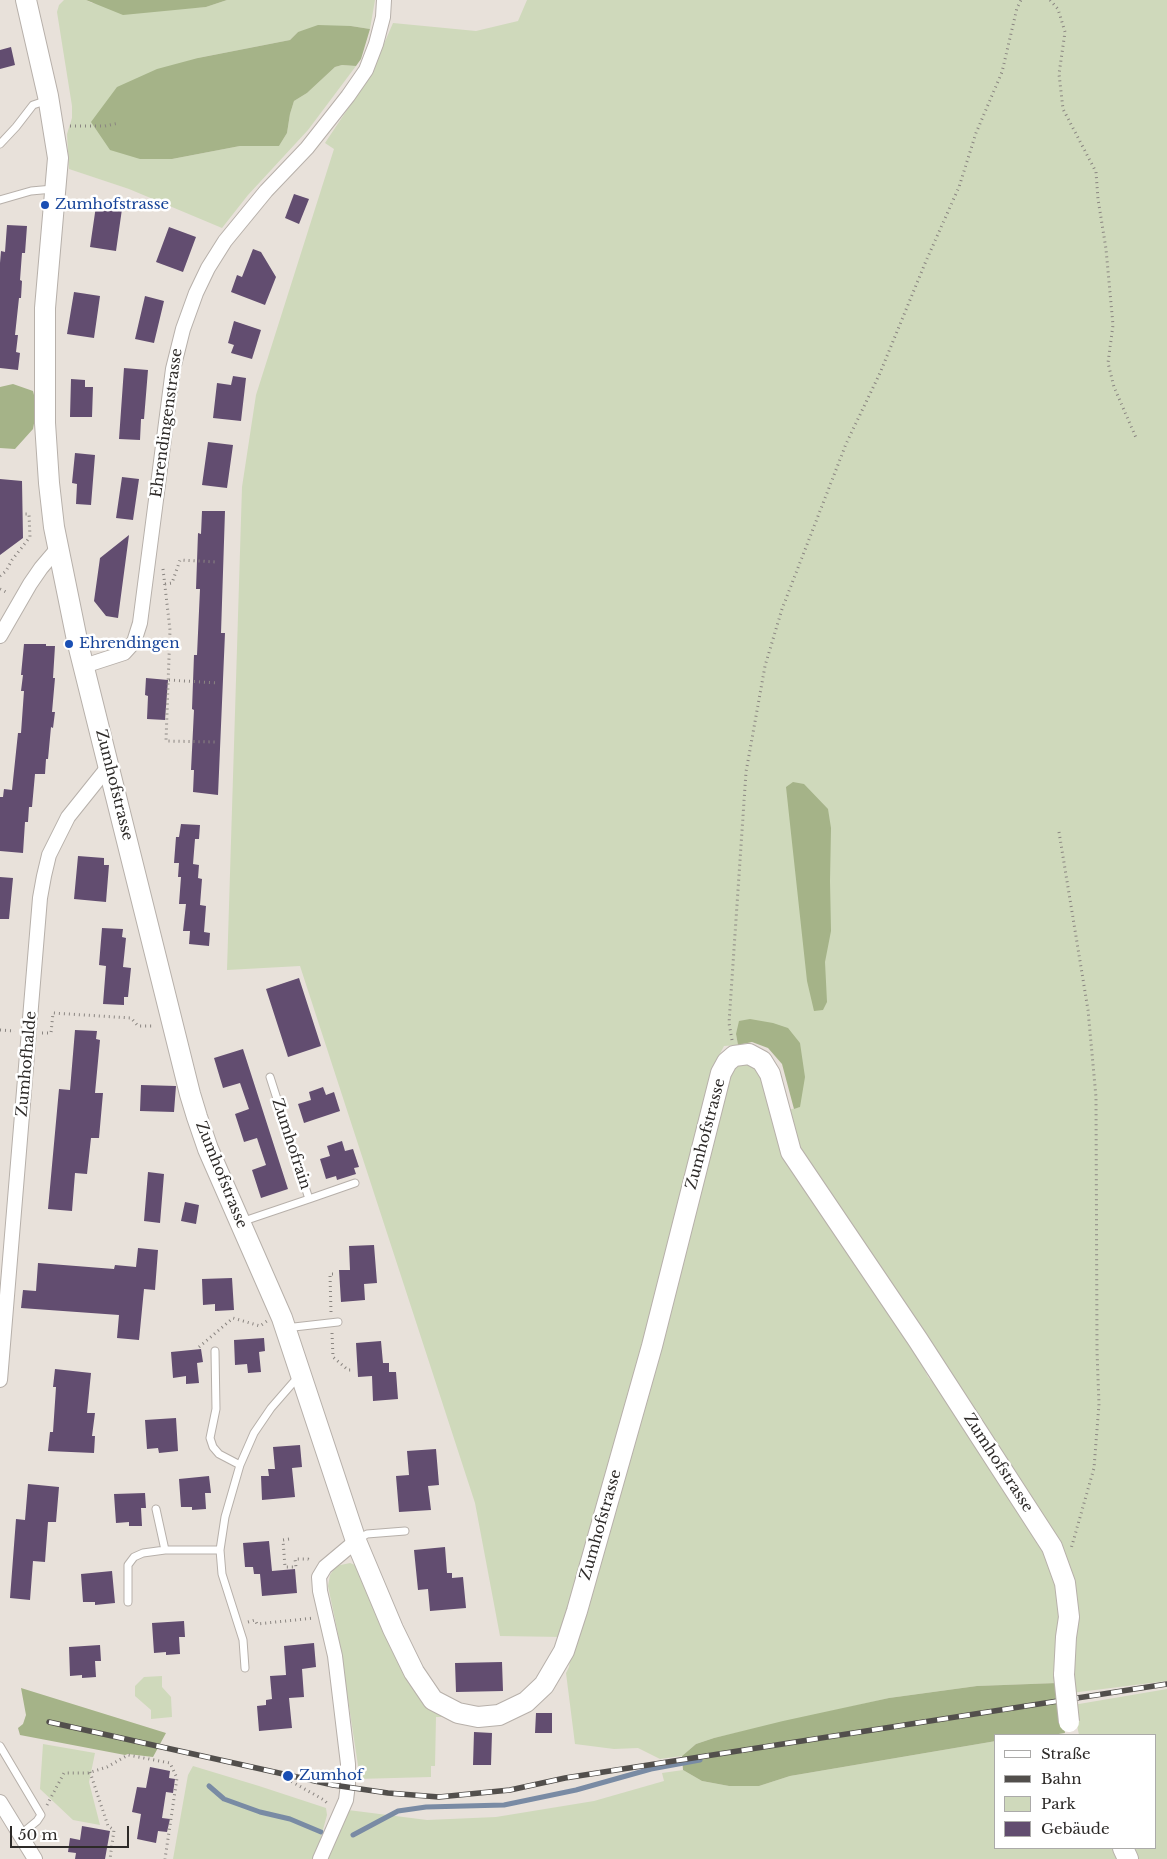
<!DOCTYPE html>
<html>
<head>
<meta charset="utf-8">
<style>
	body { margin:0 }
	#map { position:relative; width:1167px; height:1859px; overflow:hidden; background:#e8e1da; font-family:"Libre Baskerville",serif }
	canvas { display:block }
	.legend { position:absolute; left:994px; top:1734px; width:162px; height:115px; box-sizing:border-box; background:#fff; border:1px solid #abaaa9; margin:0; padding:6px 9px; list-style:none; font-size:15px; color:#2d2a28 }
	.legend li { display:flex; align-items:center; gap:10px; height:25px }
	.legend b { width:25px; border:1px solid #abaaa9 }
	.scale { position:absolute; left:10px; top:1826px; width:119px; height:22px; box-sizing:border-box; border:2px solid #2d2a28; border-top:0; padding-left:6px; font-size:15px; line-height:18px; white-space:nowrap; color:#2d2a28; -webkit-text-stroke:4px #fff; paint-order:stroke }
</style>
</head>
<body>
<div id="map">
<canvas width="1167" height="1859"></canvas>
<ul class="legend">
<li><b style="height:6px;background:#fff"></b>Straße</li>
<li><b style="height:6px;background:#524f4c"></b>Bahn</li>
<li><b style="height:14px;background:#cfd9bb"></b>Park</li>
<li><b style="height:14px;background:#624d70"></b>Gebäude</li>
</ul>
<div class="scale">50 m</div>
</div>
<script>
const ctx = document.querySelector('canvas').getContext('2d');
ctx.lineJoin = 'round';
function paint(path, color) {
  ctx.fillStyle = color;
  ctx.fill(path, 'evenodd');
}
function toPath(rows) {
  const path = new Path2D();
  for (const r of rows) {
    path.moveTo(r[0], r[1]);
    for (let i = 2; i < r.length; i += 2) path.lineTo(r[i], r[i + 1]);
  }
  return path;
}
function strokePath(path, color, width, dash) {
  ctx.strokeStyle = color;
  ctx.lineWidth = width;
  ctx.lineCap = dash ? 'butt' : 'round';
  ctx.setLineDash(dash || []);
  ctx.stroke(path);
}
function label(font, color, halo, rows, align = 'center') {
  ctx.font = font + ' "Libre Baskerville",serif';
  ctx.lineWidth = 5;
  ctx.setLineDash([]);
  ctx.textBaseline = 'middle';
  ctx.strokeStyle = halo;
  ctx.fillStyle = color;
  for (const [text, x, y, turn = 0] of rows) {
    ctx.save();
    ctx.translate(x, y);
    ctx.rotate((+turn || 0) * Math.PI / 180);
    ctx.textAlign = isNaN(turn) ? turn : align;
    if (halo) ctx.strokeText(text, 0, 0);
    ctx.fillText(text, 0, 0);
    ctx.restore();
  }
}
paint(toPath([
	[64,0,86,0,92,3,174,9,206,7,227,0,375,0,370,29,351,26,298,32,290,40,198,58,172,159,240,146,279,146,287,133,290,114,294,101,307,93,335,67,342,65,356,66,308,130,248,195,222,228,129,189,69,169,67,134,72,118,72,106,57,12,59,5],
	[527,0,1167,0,1167,1681,1071,1693,1067,1591,809,1171,784,1111,800,1107,800,1043,736,1034,738,1045,724,1046,712,1069,698,1145,563,1637,500,1636,475,1503,300,966,227,970,242,487,256,395,334,149,325,143,371,74,393,23,476,31,518,21],
	[739,1059,762,1071,784,1151,917,1354,928,1377,950,1400,1023,1510,1055,1577,1060,1616,1057,1683,977,1686,889,1698,714,1738,696,1744,682,1756,660,1759,638,1748,614,1749,575,1744,566,1673,569,1667,574,1636,724,1075],
	[350,1563,355,1565,361,1572,446,1717,436,1717,435,1766,431,1766,431,1777,357,1779,359,1772,338,1634,328,1586,330,1575,336,1566],
	[162,1676,162,1687,171,1697,172,1717,151,1719,151,1710,135,1696,135,1686,144,1677],
	[1167,1689,1167,1859,1134,1859,1130,1848,1156,1848,1156,1735,1079,1735,1073,1705],
	[996,1741,996,1848,1119,1848,1123,1859,325,1859,348,1810,427,1820,496,1817,594,1801,664,1781,662,1773,683,1770,702,1781,729,1786,759,1786,790,1776],
	[43,1744,95,1753,89,1782,100,1825,73,1820,40,1789],
	[193,1766,259,1786,326,1808,327,1815,315,1859,173,1859,188,1775]
]), '#cfd9bb');
paint(toPath([
	[86,0,227,0,206,7,123,15],
	[318,25,351,26,370,29,361,59,356,66,342,65,335,67,307,93,294,101,290,114,287,133,279,146,240,146,172,159,140,159,110,150,91,122,117,87,157,69,198,58,290,40,298,32],
	[13,384,33,391,37,407,33,429,15,449,0,448,0,387],
	[793,782,804,784,828,809,831,828,830,881,831,931,825,962,827,1002,823,1010,814,1011,807,981,786,787],
	[750,1019,773,1023,788,1028,800,1043,805,1077,800,1107,794,1109,782,1064,768,1048,752,1042,738,1045,736,1034,739,1021],
	[1057,1683,1065,1733,1052,1735,996,1735,996,1741,790,1776,759,1786,729,1786,702,1781,683,1770,682,1756,696,1744,714,1738,783,1721,889,1698,977,1686],
	[21,1688,166,1733,153,1757,128,1754,125,1755,20,1735,18,1728,23,1724,26,1715]
]), '#a5b388');
strokePath(toPath([
	[209,1786,224,1799,260,1812,290,1819,321,1832],
	[353,1835,398,1811,426,1807,504,1805,576,1790,651,1769,700,1760]
]), '#798ba4', 5);
paint(toPath([
	[11,47,15,65,0,69,0,50],
	[294,194,309,199,299,224,285,218],
	[96,206,122,209,116,251,90,247],
	[7,225,27,226,25,253,22,253,20,280,22,281,21,298,19,298,15,335,18,335,16,352,20,353,18,370,0,368,0,263,1,251,5,252],
	[169,227,196,237,183,272,156,262],
	[253,249,261,252,276,277,265,305,231,292,237,275,242,277],
	[74,292,100,296,94,338,67,334],
	[145,296,164,301,154,343,135,339],
	[234,321,261,330,252,359,231,353,234,345,228,343],
	[124,368,148,370,144,419,141,419,140,440,119,439],
	[233,376,246,378,241,421,213,418,217,383,231,385],
	[71,379,85,380,85,387,93,387,92,417,70,417],
	[208,442,233,445,227,488,202,485],
	[75,453,95,455,91,505,76,504,77,484,72,483],
	[122,477,139,479,133,520,116,518],
	[0,479,22,481,23,538,0,555],
	[202,511,225,511,221,633,225,633,218,795,193,792,194,770,191,770,194,710,192,709,194,655,197,655,200,589,196,589,198,533,201,534],
	[129,535,118,618,106,616,94,601,100,558],
	[24,644,46,644,46,646,55,646,53,678,55,678,52,712,55,712,53,728,51,727,48,759,46,759,45,774,35,774,32,807,29,807,28,822,25,822,23,853,0,851,0,797,3,797,4,789,12,790,18,733,21,733,24,691,21,691,23,675,21,675],
	[146,678,168,680,165,720,147,719,148,696,145,695],
	[181,824,200,825,199,839,195,839,193,864,199,865,198,878,202,879,200,905,206,906,204,932,210,933,209,946,189,944,190,931,183,931,186,904,179,904,181,877,178,877,179,863,174,863,176,837,179,837],
	[78,856,104,858,104,865,109,865,106,902,74,899],
	[0,877,13,878,9,919,0,919],
	[102,928,123,929,122,937,126,938,123,967,131,968,128,997,124,997,124,1005,103,1004,106,966,99,965],
	[299,978,321,1046,288,1057,266,989],
	[75,1030,97,1031,96,1039,100,1040,95,1093,103,1093,99,1138,91,1138,87,1174,75,1173,72,1211,48,1209,59,1089,70,1090],
	[243,1049,288,1189,261,1198,252,1170,266,1165,257,1138,244,1142,235,1114,249,1109,240,1083,223,1088,214,1058],
	[141,1085,176,1086,174,1112,140,1111],
	[323,1087,326,1095,334,1092,340,1111,304,1123,298,1104,311,1100,309,1092],
	[342,1141,345,1151,353,1149,359,1167,354,1168,356,1174,337,1180,336,1176,326,1179,320,1159,330,1156,327,1146],
	[148,1172,164,1174,160,1223,144,1221],
	[185,1202,199,1205,196,1224,181,1221],
	[374,1245,377,1283,364,1284,365,1300,341,1302,339,1270,350,1270,349,1246],
	[138,1248,158,1250,155,1290,144,1289,139,1340,117,1338,119,1315,21,1308,23,1290,36,1291,38,1263,114,1269,115,1265,136,1267],
	[232,1278,234,1310,215,1311,215,1304,203,1305,202,1279],
	[264,1338,265,1351,259,1352,261,1372,248,1373,247,1364,235,1365,234,1340],
	[381,1341,383,1363,389,1363,389,1372,396,1372,398,1399,373,1401,372,1376,358,1377,356,1343],
	[201,1349,203,1362,197,1363,199,1383,186,1384,186,1376,173,1378,171,1352],
	[55,1369,91,1373,87,1413,95,1413,92,1436,95,1436,94,1453,48,1451,50,1432,53,1432,56,1387,53,1387],
	[176,1418,178,1451,159,1453,158,1448,147,1449,145,1420],
	[300,1445,302,1467,292,1468,295,1497,262,1500,261,1476,269,1476,268,1469,275,1469,273,1447],
	[436,1449,439,1485,428,1486,431,1510,399,1512,396,1476,409,1475,407,1451],
	[209,1476,211,1493,205,1493,206,1509,192,1510,192,1507,181,1507,179,1479],
	[28,1484,59,1487,56,1522,48,1522,45,1562,33,1561,30,1600,10,1598,16,1519,25,1520],
	[145,1493,146,1508,141,1508,142,1526,129,1526,129,1522,116,1523,114,1494],
	[269,1541,272,1571,295,1569,297,1593,262,1596,260,1574,254,1574,253,1567,245,1567,243,1543],
	[445,1547,447,1573,452,1573,452,1578,463,1577,466,1608,430,1611,428,1589,418,1590,414,1550],
	[112,1571,115,1603,95,1605,95,1602,83,1602,81,1574],
	[184,1621,185,1637,179,1637,180,1654,166,1655,166,1652,154,1653,152,1623],
	[314,1643,316,1667,302,1669,304,1697,289,1698,292,1728,259,1731,257,1706,266,1705,266,1700,272,1699,270,1676,286,1675,284,1646],
	[100,1645,101,1661,95,1661,96,1677,82,1678,82,1675,70,1676,69,1647],
	[502,1662,503,1691,456,1692,455,1663],
	[536,1713,552,1713,552,1733,535,1733],
	[474,1732,492,1733,491,1765,473,1765],
	[150,1767,170,1771,169,1778,175,1779,173,1793,166,1792,162,1818,170,1819,167,1832,158,1831,156,1843,137,1839,141,1814,132,1812,137,1787,146,1788],
	[82,1826,110,1831,105,1859,75,1859,76,1853,68,1852,70,1838,80,1840]
]), '#624d70');
const lane = toPath([
	[0,144,16,127,33,105,48,100],
	[0,200,31,191,53,189],
	[309,1199,355,1183],
	[241,1222,309,1199,270,1077],
	[287,1329,294,1327,338,1322],
	[215,1351,216,1409,210,1438,213,1447,219,1454,240,1465],
	[156,1509,165,1550],
	[357,1540,367,1534,405,1531],
	[128,1602,128,1565,134,1557,143,1553,165,1550,220,1550],
	[245,1668,243,1640,222,1574,220,1550,225,1517,240,1465,254,1433,271,1408,298,1377],
	[0,1746,41,1815,37,1821,20,1835]
]);
const street = toPath([
	[0,636,30,584,41,568,58,548],
	[84,666,124,653,134,642,140,623,173,369,183,329,196,293,208,268,225,241,266,191,307,148,348,96,366,70,376,44,383,17,384,0],
	[0,1380,40,898,44,876,49,855,68,817,104,772,110,769],
	[0,1802,35,1859],
	[320,1859,346,1800,348,1784,348,1764,335,1656,320,1591,319,1577,325,1567,356,1541]
]);
const secondary = toPath([
	[26,0,48,96,58,158,45,308,45,423,49,483,54,527,77,640,190,1094,197,1117,208,1149,282,1318,356,1541,393,1629,414,1672,433,1700,458,1713,478,1717,499,1715,526,1702,544,1685,564,1651,577,1611,652,1346,721,1073,727,1062,734,1056,749,1054,762,1061,770,1074,791,1152,918,1340,1052,1547,1065,1583,1069,1617,1066,1637,1064,1675],
	[1123,1848,1128,1859]
]);
strokePath(lane, '#b7b0aa', 9);
strokePath(street, '#b7b0aa', 16);
strokePath(secondary, '#b7b0aa', 22);
strokePath(toPath([
	[1050,0,1058,9,1065,32,1059,74,1063,109,1096,172,1098,199,1106,249,1113,325,1108,363,1114,387,1137,440],
	[70,126,105,126,119,123],
	[163,569,170,630,166,741,215,742],
	[0,576,6,571,12,560,30,537,29,514,22,514],
	[165,584,172,583,180,560,216,562],
	[0,589,8,593],
	[169,680,217,683],
	[1059,832,1088,1010,1096,1097,1097,1352,1099,1404,1094,1468,1071,1549],
	[0,1030,15,1031],
	[42,1033,51,1033,53,1013,131,1018,138,1026,155,1026],
	[732,1040,729,1023,746,772,765,666,782,609,846,444,880,373,926,261,959,187,976,133,1002,72,1017,8,1021,0],
	[331,1312,330,1274,333,1274],
	[332,1333,333,1357,348,1370,353,1370],
	[199,1347,233,1318,260,1326,267,1321],
	[289,1539,283,1540,285,1567,296,1567,295,1559,308,1559,312,1561],
	[248,1622,255,1620,257,1624,314,1618],
	[90,1772,108,1826,114,1830,110,1859],
	[287,1779,324,1800,328,1804],
	[47,1805,64,1773,88,1773,107,1767,128,1755,170,1763,177,1778,165,1859]
]), '#8a8581', 3, [1, 4]);
strokePath(lane, '#fff', 7);
strokePath(street, '#fff', 14);
strokePath(secondary, '#fff', 20);
const rail = toPath([
	[49,1722,333,1785,388,1793,439,1797,510,1790,565,1778,1167,1684]
]);
strokePath(rail, '#524f4c', 5.5);
strokePath(rail, '#fff', 4, [11]);
const secondaryBridge = toPath([
	[1064,1675,1069,1722]
]);
strokePath(secondaryBridge, '#b7b0aa', 22, []);
strokePath(secondaryBridge, '#fff', 20);
for (const [x, y, r, color] of [
	[45,205,5,"#1a4fb4"],
	[69,644,5,"#1a4fb4"],
	[288,1776,6,"#1a4fb4"]
]) {
  const dot = new Path2D();
  dot.arc(x, y, r, 0, 2 * Math.PI);
  ctx.fillStyle = color;
  ctx.fill(dot);
  strokePath(dot, '#fff', 2);
}
label('15px', '#164399', '#fff', [
	["Zumhofstrasse",55,205],
	["Ehrendingen",79,644],
	["Zumhof",299,1776]
], 'left');
label('15px', '#2d2a28', '#fff', [
	["Ehrendingenstrasse",167,423,-82],
	["Zumhofstrasse",114,785,76],
	["Zumhofhalde",27,1064,-85],
	["Zumhofstrasse",706,1134,-75],
	["Zumhofrain",291,1144,72],
	["Zumhofstrasse",221,1175,68],
	["Zumhofstrasse",998,1463,57],
	["Zumhofstrasse",601,1525,-74]
]);
</script>
</body>
</html>
